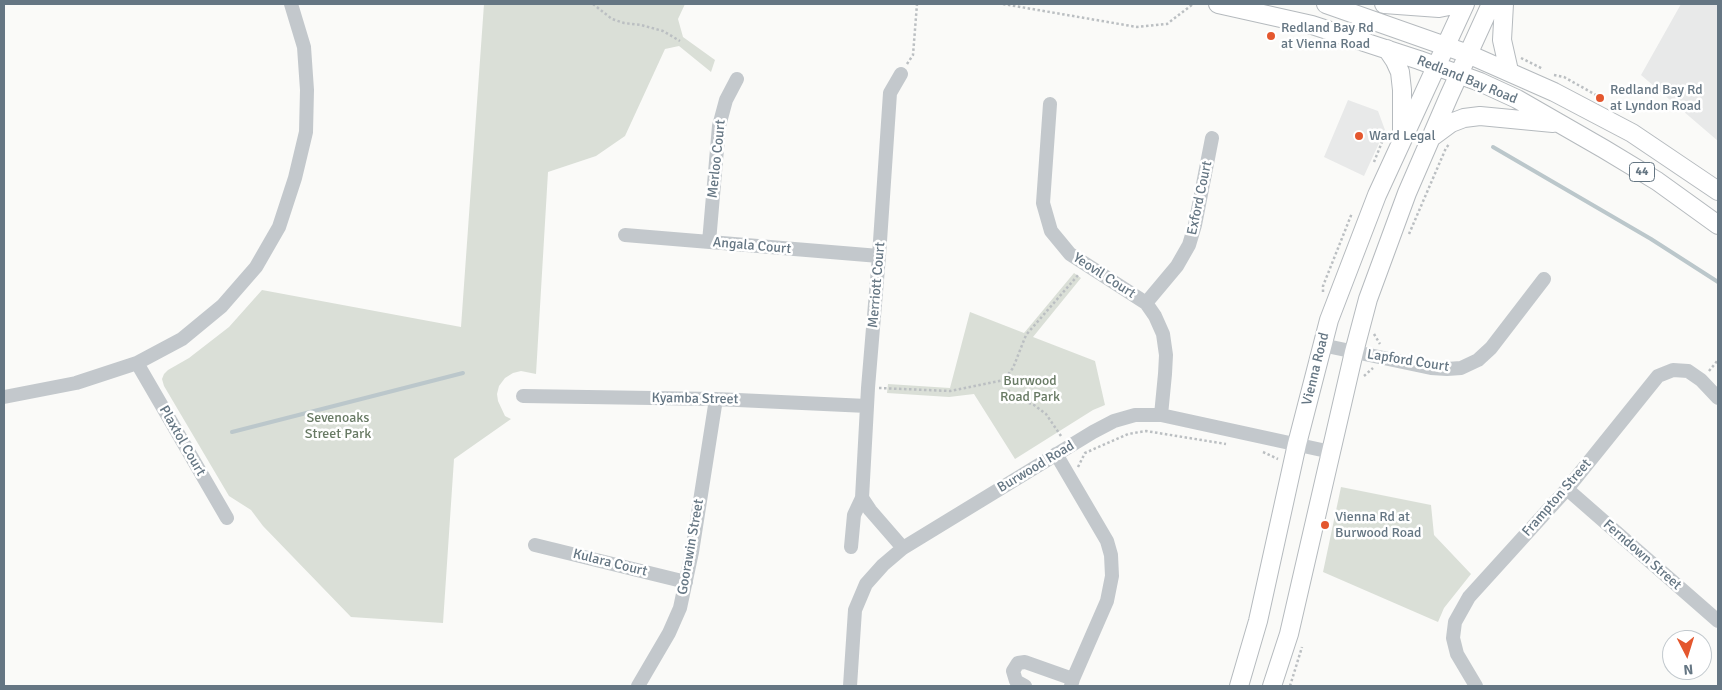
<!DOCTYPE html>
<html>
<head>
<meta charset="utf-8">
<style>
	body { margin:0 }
	#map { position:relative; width:1722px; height:690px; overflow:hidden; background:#fafaf8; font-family:Signika,sans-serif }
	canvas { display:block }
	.frame { position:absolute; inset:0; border:5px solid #657683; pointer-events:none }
	.north { position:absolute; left:1662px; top:630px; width:50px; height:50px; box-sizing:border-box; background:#fff; border:1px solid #c1c8cd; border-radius:50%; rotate:175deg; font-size:14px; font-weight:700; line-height:20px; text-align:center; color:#657683 }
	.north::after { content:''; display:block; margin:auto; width:18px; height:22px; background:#e4572e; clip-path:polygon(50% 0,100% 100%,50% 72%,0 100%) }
</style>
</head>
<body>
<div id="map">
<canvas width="1722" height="690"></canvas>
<div class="frame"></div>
<div class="north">N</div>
</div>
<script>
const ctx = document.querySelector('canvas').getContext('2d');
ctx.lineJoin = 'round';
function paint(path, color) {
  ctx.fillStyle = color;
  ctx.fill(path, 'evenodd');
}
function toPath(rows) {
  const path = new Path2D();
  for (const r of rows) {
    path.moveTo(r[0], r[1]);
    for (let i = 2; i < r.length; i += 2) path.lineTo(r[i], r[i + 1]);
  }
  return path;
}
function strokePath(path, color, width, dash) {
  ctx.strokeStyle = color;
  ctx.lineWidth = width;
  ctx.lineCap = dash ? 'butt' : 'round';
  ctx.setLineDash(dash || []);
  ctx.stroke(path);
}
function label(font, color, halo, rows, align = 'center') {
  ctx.font = font + ' Signika,sans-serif';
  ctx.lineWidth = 5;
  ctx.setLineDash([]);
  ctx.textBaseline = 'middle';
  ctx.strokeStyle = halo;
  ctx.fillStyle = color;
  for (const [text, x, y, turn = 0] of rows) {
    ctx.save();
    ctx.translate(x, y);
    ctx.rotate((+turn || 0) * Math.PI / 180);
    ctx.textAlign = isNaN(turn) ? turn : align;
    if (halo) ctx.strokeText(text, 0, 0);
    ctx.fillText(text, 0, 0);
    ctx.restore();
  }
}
paint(toPath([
	[1681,4,1718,4,1718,141,1641,75],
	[1348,100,1378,111,1385,130,1364,176,1324,157]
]), '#e8e9e9');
paint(toPath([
	[484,4,685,4,678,19,683,37,715,60,711,72,679,46,665,49,625,136,596,156,548,172,536,374,521,371,513,373,505,378,499,386,497,394,498,401,505,416,511,419,454,459,443,623,351,617,263,526,251,510,229,496,164,386,162,379,164,374,168,370,189,358,229,327,262,290,461,327],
	[1074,273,1081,278,1033,337,1095,361,1105,405,1093,410,1015,459,974,394,949,397,887,393,888,384,950,388,970,312,1024,333],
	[1341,487,1431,505,1434,535,1471,574,1444,608,1438,622,1323,572]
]), '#dadfd7');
strokePath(toPath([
	[1493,147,1651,239,1718,282],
	[232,432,463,373]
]), '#bbc7cb', 4);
const major = toPath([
	[1218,4,1312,25,1419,60,1480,82,1517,99,1604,149,1657,181,1718,225],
	[1326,4,1468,54,1554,92,1632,133,1718,191],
	[1384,4,1439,8,1459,4],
	[1504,4,1502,40,1509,71],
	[1387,49,1395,61,1400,72,1402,90,1402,135],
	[1432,137,1451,123,1464,118,1480,116,1553,123],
	[1239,686,1258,621,1297,444,1329,320,1377,195,1465,4],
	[1272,686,1289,634,1354,352,1368,299,1407,193,1449,96,1491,4]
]);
strokePath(major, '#b5babe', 20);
strokePath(toPath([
	[593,4,612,19,624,23,641,25,663,31,680,41],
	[1003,4,1137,27,1167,24,1193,4],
	[1521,58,1543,69],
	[907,64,913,55,917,4],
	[1554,75,1564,77,1596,95],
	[1374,162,1386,132],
	[1409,234,1446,148,1450,143],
	[1323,292,1323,286,1352,213],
	[1374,334,1380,344],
	[1709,371,1718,360],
	[1364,376,1373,368],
	[879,388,950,391,1004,380],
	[1061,436,1046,414,1034,405,1018,399,1008,390,1004,380,1013,368,1026,335,1079,274],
	[1263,452,1278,459],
	[1078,467,1085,453,1128,434,1146,431,1226,444],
	[1290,686,1302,647]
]), '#bbbfc2', 2.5, [2.5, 2.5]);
strokePath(toPath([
	[901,74,890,93,879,256,868,388,862,498,870,510,903,548],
	[1050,104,1043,203,1051,231,1070,254,1146,303,1155,316,1163,334,1166,355,1165,374,1161,415],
	[625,235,879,256],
	[709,242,719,126,726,100,737,79],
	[1146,303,1177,266,1189,245,1195,225,1212,138],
	[1322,345,1431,368,1447,369,1461,368,1478,360,1491,348,1544,279],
	[137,363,227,518],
	[523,396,716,399,867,406],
	[4,397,76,383,137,363,182,339,222,306,256,267,279,227,295,178,306,132,307,90,304,47,291,4],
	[1056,454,1107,541,1111,555,1112,576,1107,601,1073,679],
	[1567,489,1718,621],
	[535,545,686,582],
	[851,547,854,515,862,498],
	[638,686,669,633,680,608,692,552,716,399],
	[850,686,855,610,866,584,883,565,903,548,1093,432,1114,421,1135,415,1161,415,1331,452],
	[1025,686,1016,681,1013,671,1018,663,1025,662,1073,679,1071,686],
	[1476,686,1457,654,1453,638,1455,622,1469,597,1567,489,1658,376,1673,370,1688,371,1701,380,1718,398]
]), '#c3c8cc', 14);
strokePath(major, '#fff', 18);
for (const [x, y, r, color] of [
	[1271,36,5,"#e4572e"],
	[1600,98,5,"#e4572e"],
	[1359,136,5,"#e4572e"],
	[1325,525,5,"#e4572e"]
]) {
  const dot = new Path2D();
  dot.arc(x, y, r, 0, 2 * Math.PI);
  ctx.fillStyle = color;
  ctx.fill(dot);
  strokePath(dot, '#fff', 2);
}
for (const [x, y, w] of [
	[1642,172,25]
]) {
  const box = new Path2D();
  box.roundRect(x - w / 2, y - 9.5, w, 19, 4);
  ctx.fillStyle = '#fff';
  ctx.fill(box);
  strokePath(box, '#657683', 1);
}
label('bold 12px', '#657683', null, [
	["44",1642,172]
]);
label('14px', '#657683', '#fff', [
	["Redland Bay Rd",1281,28],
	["at Vienna Road",1281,44],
	["Redland Bay Rd",1610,90],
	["at Lyndon Road",1610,106],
	["Ward Legal",1369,136],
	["Vienna Rd at",1335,517],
	["Burwood Road",1335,533]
], 'left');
label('14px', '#657683', '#fff', [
	["Redland Bay Road",1467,80,22],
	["Merloo Court",717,159,-84],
	["Exford Court",1200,198,-78],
	["Angala Court",752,246,5],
	["Yeovil Court",1104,276,33],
	["Merriott Court",877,285,-85],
	["Lapford Court",1408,361,9],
	["Vienna Road",1316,369,-76],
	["Kyamba Street",695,399,1],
	["Plaxtol Court",182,441,60],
	["Burwood Road",1036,467,-31],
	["Frampton Street",1557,498,-49],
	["Goorawin Street",691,547,-80],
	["Ferndown Street",1642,555,41],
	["Kulara Court",610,563,14]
]);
label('14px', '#687a64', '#fff', [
	["Burwood",1030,381],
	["Road Park",1030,397],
	["Sevenoaks",338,418],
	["Street Park",338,434]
]);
</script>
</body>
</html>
